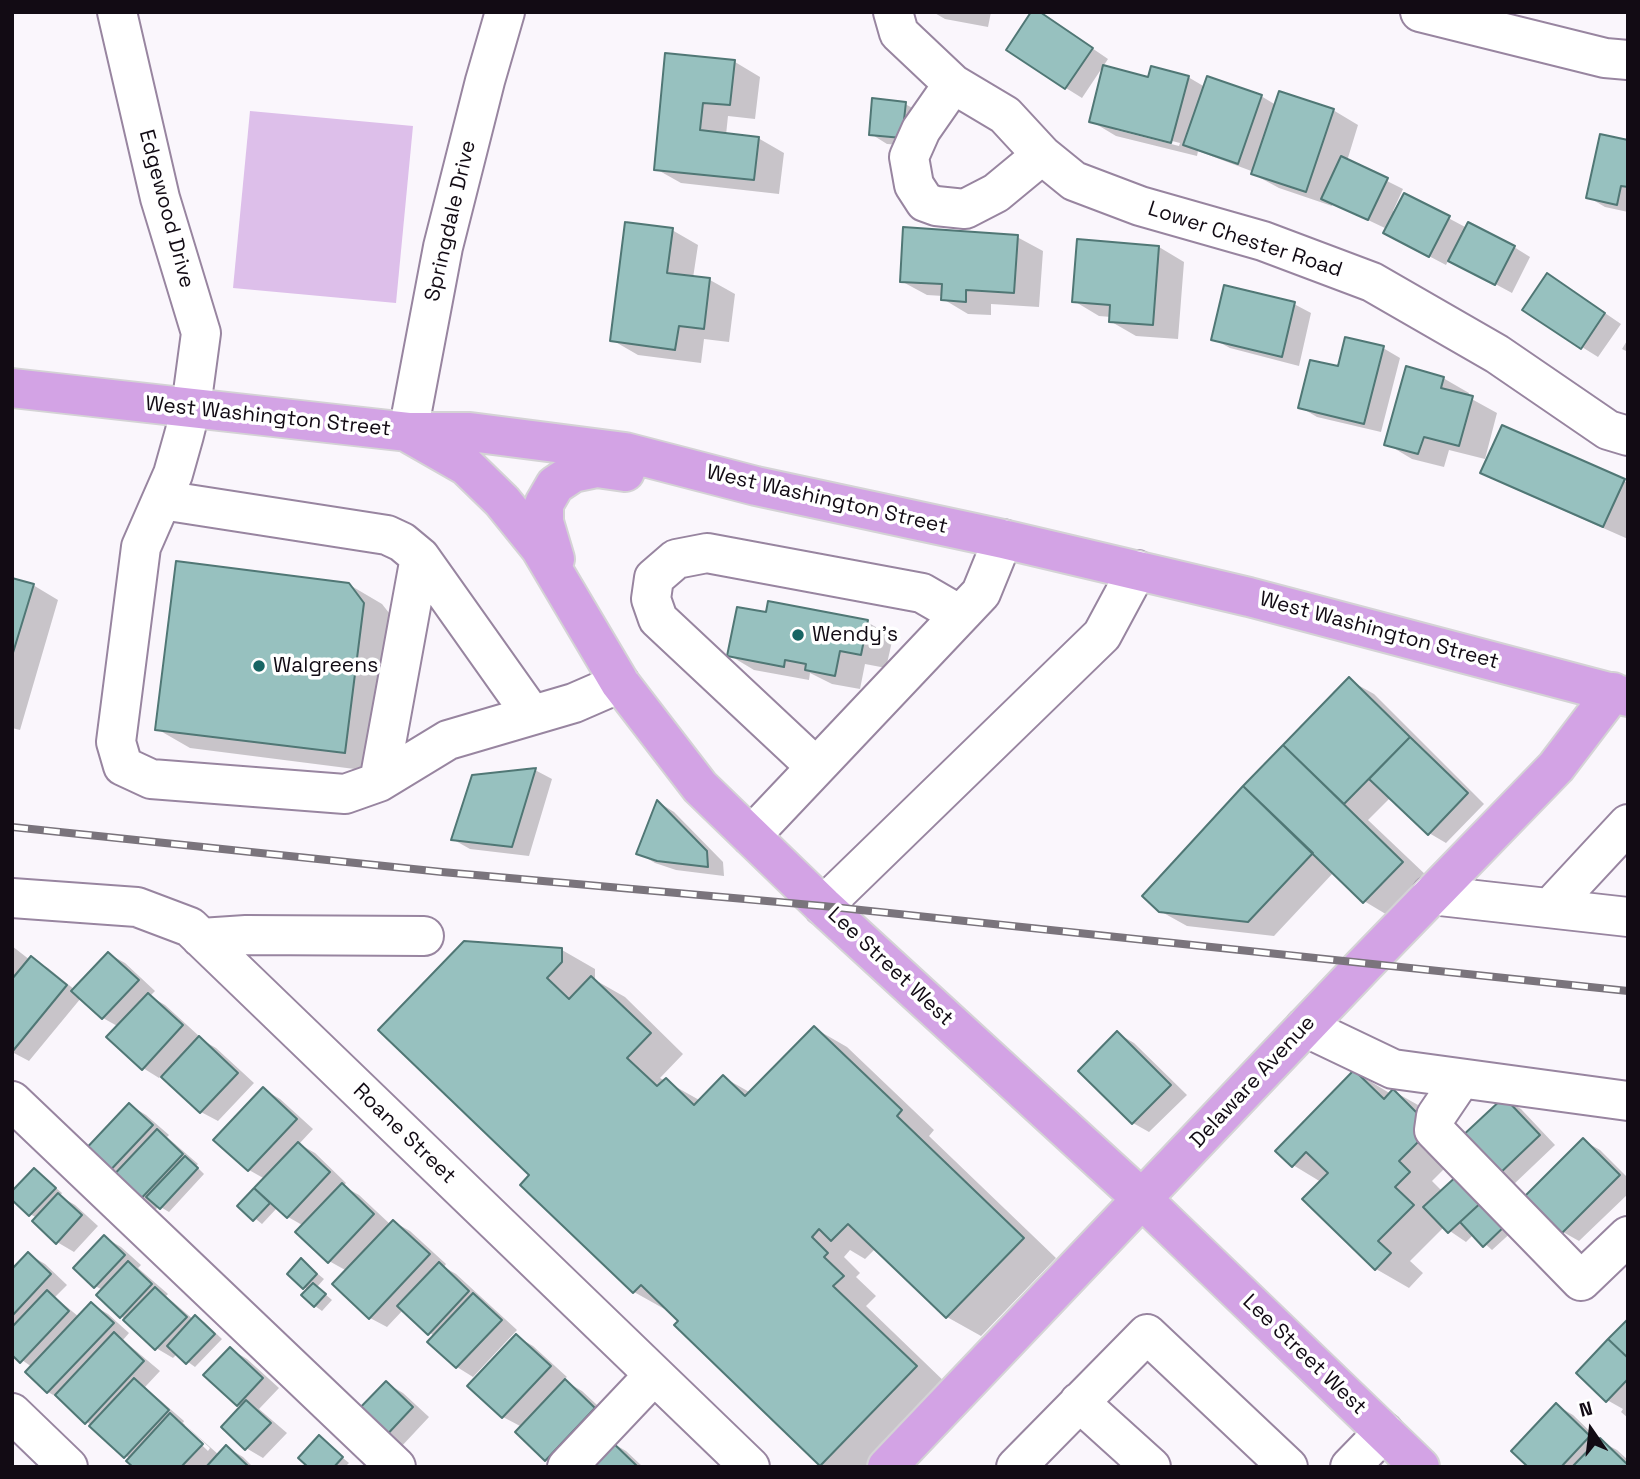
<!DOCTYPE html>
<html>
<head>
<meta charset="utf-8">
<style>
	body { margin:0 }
	#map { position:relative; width:1640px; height:1479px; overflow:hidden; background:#faf6fc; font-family:"Space Grotesk",sans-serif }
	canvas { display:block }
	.frame { position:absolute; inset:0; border:14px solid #120b14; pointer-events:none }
	.north { position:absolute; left:1556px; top:1395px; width:70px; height:70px; -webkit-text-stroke:5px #fff; paint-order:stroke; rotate:346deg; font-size:19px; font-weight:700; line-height:28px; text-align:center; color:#120b14 }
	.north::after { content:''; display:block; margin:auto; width:24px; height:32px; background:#120b14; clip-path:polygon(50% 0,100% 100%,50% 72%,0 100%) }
</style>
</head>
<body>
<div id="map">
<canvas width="1640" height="1479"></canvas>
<div class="frame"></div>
<div class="north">N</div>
</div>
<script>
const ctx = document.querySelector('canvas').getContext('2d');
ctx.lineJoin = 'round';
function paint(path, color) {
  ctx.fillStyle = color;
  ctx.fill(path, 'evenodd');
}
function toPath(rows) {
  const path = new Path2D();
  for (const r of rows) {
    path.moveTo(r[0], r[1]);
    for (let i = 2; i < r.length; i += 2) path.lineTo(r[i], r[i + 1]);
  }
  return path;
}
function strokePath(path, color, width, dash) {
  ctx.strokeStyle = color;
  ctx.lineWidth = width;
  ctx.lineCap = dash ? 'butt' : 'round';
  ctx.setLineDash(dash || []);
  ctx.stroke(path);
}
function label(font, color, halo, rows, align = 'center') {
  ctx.font = font + ' "Space Grotesk",sans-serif';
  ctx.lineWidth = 7;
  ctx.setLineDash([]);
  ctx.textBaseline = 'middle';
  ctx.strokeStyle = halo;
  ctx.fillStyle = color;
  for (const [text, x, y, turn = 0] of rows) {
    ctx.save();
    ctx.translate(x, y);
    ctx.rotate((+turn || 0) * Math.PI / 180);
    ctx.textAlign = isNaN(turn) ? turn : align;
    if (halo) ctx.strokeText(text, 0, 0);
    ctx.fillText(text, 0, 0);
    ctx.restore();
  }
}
paint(toPath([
	[250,111,413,126,396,303,233,288]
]), '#ddbfea');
paint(toPath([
	[933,12,991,12,988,27,945,19],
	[1051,20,1108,59,1082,98,1066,88],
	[666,55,735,62,760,77,755,119,728,116,726,135,758,138,784,153,779,194,681,183,656,169],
	[1188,77,1205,87,1261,96,1276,105,1333,110,1358,125,1347,161,1403,189,1393,211,1396,213,1405,195,1467,228,1514,247,1530,257,1512,293,1449,259,1446,265,1402,242,1387,229,1332,203,1332,206,1279,188,1253,174,1254,172,1198,151,1197,156,1116,136,1091,121,1149,79],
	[1116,127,1180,143,1179,146,1116,130],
	[905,104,922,113,918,146,887,144,871,134],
	[1628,142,1628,212,1605,207,1588,197],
	[672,230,698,245,693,278,710,280,735,294,729,342,704,339,701,363,638,355,612,340],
	[1017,237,1043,251,1039,307,991,304,991,315,968,314,943,299,943,296,927,295,901,281],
	[1159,247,1184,262,1178,339,1136,336,1110,321,1111,317,1099,316,1074,301],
	[1564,285,1621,324,1598,357,1582,347],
	[1294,304,1311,313,1299,366,1230,348,1213,339],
	[1628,339,1628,352,1622,349],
	[1383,348,1400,358,1381,432,1317,417,1300,407,1339,368],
	[1443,378,1469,393,1468,397,1497,413,1485,459,1449,450,1444,467,1412,459,1387,444],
	[1483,472,1624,481,1628,483,1628,539,1508,486],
	[12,579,33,585,58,600,20,730,12,728],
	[348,584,382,604,397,623,378,772,190,748,157,729],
	[767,614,867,622,893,637,886,668,865,664,860,689,832,684,810,673,809,680,754,670,729,655],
	[1349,680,1374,694,1484,804,1446,843,1429,833,1391,797,1368,820,1428,877,1389,916,1364,901,1334,872,1274,936,1187,926,1160,911,1244,787],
	[535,770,552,779,529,856,470,849,454,840],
	[658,802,674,812,723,862,724,876,676,870,655,863,638,853],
	[12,946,30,960,31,959,48,968,75,990,109,954,125,963,155,991,150,996,165,1005,199,1036,197,1037,216,1048,254,1083,218,1121,201,1112,162,1075,159,1078,143,1068,119,1027,103,1018,81,998,29,1061,12,1052],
	[562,950,595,969,595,980,625,997,683,1054,660,1078,701,1101,723,1077,751,1093,814,1028,847,1047,934,1130,929,1136,1056,1258,981,1336,947,1317,876,1248,865,1259,850,1250,844,1257,860,1273,856,1277,876,1296,866,1306,949,1386,871,1467,826,1467,821,1464,669,1310,668,1311,634,1292,522,1185,532,1175,381,1030],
	[1117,1033,1134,1043,1187,1095,1149,1132,1133,1123],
	[1355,1072,1391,1094,1393,1091,1427,1110,1465,1148,1432,1181,1442,1191,1460,1175,1515,1229,1492,1250,1474,1234,1466,1242,1444,1227,1410,1261,1423,1273,1409,1288,1376,1269,1321,1182,1293,1165],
	[263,1089,280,1099,313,1129,299,1144,315,1153,346,1183,343,1186,359,1195,391,1225,394,1222,410,1231,446,1264,444,1267,456,1274,517,1330,473,1377,457,1367,434,1336,403,1310,387,1327,370,1318,334,1284,347,1271,329,1261,304,1226,288,1217,277,1208,262,1224,240,1206,265,1179,249,1170],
	[1504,1099,1521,1109,1555,1145,1513,1185,1497,1176],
	[130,1105,146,1115,169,1135,167,1137,198,1164,196,1166,204,1174,169,1212,159,1206,152,1213,105,1176],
	[1584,1141,1600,1150,1628,1178,1628,1194,1579,1241,1563,1232],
	[34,1170,62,1193,60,1196,75,1205,98,1226,74,1252,57,1242,37,1218,30,1214],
	[104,1237,121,1247,141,1265,138,1268,168,1294,166,1296,194,1320,196,1317,204,1322,222,1339,195,1367,177,1354,173,1358,156,1348,121,1316,103,1290,95,1286],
	[28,1254,45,1264,67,1285,55,1297,79,1317,91,1304,108,1314,129,1333,123,1340,160,1371,145,1387,184,1421,183,1423,219,1455,226,1447,243,1457,253,1467,135,1467,130,1459,93,1427,62,1400,48,1392,27,1372,32,1367,12,1353,12,1272],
	[185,1425,210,1448,208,1451,183,1427],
	[301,1260,324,1279,317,1287,332,1300,322,1311,315,1306,308,1290,304,1287],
	[1628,1321,1628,1418,1621,1412,1623,1409,1607,1400],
	[516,1336,533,1346,567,1377,563,1380,582,1391,611,1418,559,1467,546,1459,522,1427,503,1417],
	[230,1349,247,1359,279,1388,259,1409,287,1433,263,1458,246,1448,242,1407,238,1404],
	[386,1383,403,1393,429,1417,400,1448,383,1439],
	[1556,1405,1573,1415,1600,1441,1617,1450,1628,1460,1628,1467,1531,1467],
	[319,1438,349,1463,345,1467,310,1467],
	[609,1441,626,1451,643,1467,595,1467]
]), '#0003');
const building = toPath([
	[1031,12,1040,12,1093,48,1065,89,1006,50,1031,12],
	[665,53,735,60,730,105,703,103,700,130,759,137,754,180,654,170,665,53],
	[1103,65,1148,77,1151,66,1189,76,1171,143,1089,122,1103,65],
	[1207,76,1262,95,1238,164,1183,145,1207,76],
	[1279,91,1334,109,1306,192,1251,174,1279,91],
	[872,98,906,102,902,138,869,135,872,98],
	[1600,134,1628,140,1628,187,1621,186,1617,205,1586,198,1600,134],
	[1341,156,1388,178,1368,220,1321,199,1341,156],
	[1404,193,1450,216,1429,257,1383,233,1404,193],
	[625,222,673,228,667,273,710,278,704,329,679,326,675,350,610,341,625,222],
	[1468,222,1515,246,1495,285,1448,261,1468,222],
	[903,227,1018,235,1014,293,966,290,966,302,941,300,942,284,900,282,903,227],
	[1077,239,1159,246,1153,325,1109,322,1110,305,1072,302,1077,239],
	[1547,273,1605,313,1581,349,1522,310,1547,273],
	[1224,285,1295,302,1282,357,1211,340,1224,285],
	[1345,337,1384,346,1364,424,1298,408,1310,360,1338,366,1345,337],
	[1406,366,1444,377,1441,388,1473,396,1459,446,1424,437,1418,454,1384,445,1406,366],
	[1502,425,1625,479,1603,527,1480,473,1502,425],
	[176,561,349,583,364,603,345,753,155,730,176,561],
	[12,578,34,584,12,656,12,578],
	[768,601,868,620,861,655,840,651,835,676,805,670,806,664,785,660,784,667,727,656,737,607,766,612,768,601],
	[1349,677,1410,737,1344,804,1283,745,1349,677],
	[1410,737,1468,793,1428,835,1369,779,1410,737],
	[1283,745,1403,862,1363,903,1243,786,1283,745],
	[536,768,512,847,451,840,472,775,536,768],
	[1243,786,1313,853,1248,922,1159,912,1142,896,1243,786],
	[657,800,707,851,708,867,657,861,636,854,657,800],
	[464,941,562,948,562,962,547,978,569,999,591,976,651,1033,627,1058,657,1086,666,1078,694,1105,723,1075,745,1096,814,1026,902,1110,897,1116,1024,1238,946,1318,848,1224,831,1241,819,1229,812,1237,828,1253,824,1257,844,1276,833,1286,917,1366,820,1466,674,1325,678,1321,641,1285,633,1293,520,1185,529,1175,378,1030,464,941],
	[108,952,139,980,102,1019,71,991,108,952],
	[31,956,67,985,12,1052,12,979,31,956],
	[148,993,183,1025,142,1070,106,1037,148,993],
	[1117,1031,1171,1085,1132,1124,1078,1071,1117,1031],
	[199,1036,238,1073,200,1113,161,1077,199,1036],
	[1354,1070,1384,1099,1393,1089,1432,1128,1399,1161,1410,1172,1395,1187,1414,1205,1378,1241,1391,1253,1375,1270,1302,1199,1328,1173,1306,1152,1292,1167,1275,1151,1354,1070],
	[263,1087,297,1119,248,1171,213,1140,263,1087],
	[1504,1097,1540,1135,1496,1177,1459,1139,1504,1097],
	[129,1103,153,1125,104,1177,80,1155,129,1103],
	[157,1129,183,1154,135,1205,109,1180,157,1129],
	[1583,1138,1620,1175,1562,1233,1525,1196,1583,1138],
	[298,1142,330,1172,287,1218,254,1188,298,1142],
	[185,1156,198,1168,160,1209,146,1197,185,1156],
	[34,1168,56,1188,29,1216,12,1200,12,1191,34,1168],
	[1460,1173,1485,1199,1448,1233,1423,1207,1460,1173],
	[342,1183,374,1214,328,1263,295,1232,342,1183],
	[254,1188,270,1203,253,1221,237,1206,254,1188],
	[58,1193,82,1215,56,1244,32,1221,58,1193],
	[1485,1199,1508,1223,1483,1247,1460,1222,1485,1199],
	[393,1220,430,1254,369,1319,332,1284,393,1220],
	[104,1235,125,1255,94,1288,73,1268,104,1235],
	[28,1252,51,1274,12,1316,12,1269,28,1252],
	[301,1258,317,1274,303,1289,287,1274,301,1258],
	[128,1261,152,1284,120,1318,96,1295,128,1261],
	[439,1262,469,1291,428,1335,397,1306,439,1262],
	[313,1283,326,1294,314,1307,301,1295,313,1283],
	[155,1287,187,1317,155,1350,123,1320,155,1287],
	[47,1290,69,1311,20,1363,12,1355,12,1327,47,1290],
	[473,1293,502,1320,456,1368,427,1342,473,1293],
	[91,1302,114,1323,47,1393,25,1372,91,1302],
	[195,1315,215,1334,186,1364,167,1346,195,1315],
	[1628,1319,1628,1358,1608,1339,1628,1319],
	[114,1332,144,1361,85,1424,55,1395,114,1332],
	[516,1334,551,1366,502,1418,467,1386,516,1334],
	[1608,1339,1628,1358,1628,1379,1606,1402,1576,1373,1608,1339],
	[230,1347,263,1378,237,1406,203,1375,230,1347],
	[134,1378,169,1410,124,1458,89,1426,134,1378],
	[565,1379,595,1408,545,1461,515,1432,565,1379],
	[386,1381,413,1407,382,1440,354,1414,386,1381],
	[246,1400,271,1423,245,1450,221,1427,246,1400],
	[1556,1403,1590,1436,1561,1467,1528,1467,1511,1451,1556,1403],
	[170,1413,203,1444,181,1467,133,1467,126,1461,170,1413],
	[319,1435,343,1457,334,1467,308,1467,298,1458,319,1435],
	[1600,1438,1628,1465,1628,1467,1572,1467,1600,1438],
	[609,1439,638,1467,592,1467,609,1439],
	[226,1445,249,1467,206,1467,226,1445]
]);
paint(building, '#97c1bf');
strokePath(building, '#507775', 2);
const minor = toPath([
	[117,12,160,198,201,333,191,407,184,435,173,474,141,547,116,742,123,766,151,779,345,794,379,782,448,740,574,703,620,683],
	[893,12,899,33,953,84,1005,115,1042,155,1074,181,1140,206,1263,241,1372,282,1497,354,1608,430,1628,436],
	[1420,12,1605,58,1628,60],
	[953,84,921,130,909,157,914,185,925,202,936,206,965,209,996,193,1042,155],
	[408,432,443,247,485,81,505,12],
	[162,500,387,535,402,542,420,557,532,715],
	[816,767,658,619,651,599,654,578,676,559,707,553,922,593,960,615],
	[379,782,420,557],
	[751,836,981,593,1003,539],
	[1431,895,1628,917],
	[12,898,137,907,190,927,750,1467],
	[823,906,1102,635,1137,570],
	[1550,908,1628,824],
	[201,938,246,935,424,936],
	[1305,1027,1393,1069,1628,1101],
	[1461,1079,1436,1116,1434,1130,1581,1281,1628,1236],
	[12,1101,396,1467],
	[1079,1402,1151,1467],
	[12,1413,68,1467],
	[567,1467,654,1375],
	[1016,1467,1147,1334,1288,1467],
	[1350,1467,1384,1432]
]);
const major = toPath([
	[12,388,408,432,470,432,625,452,756,486,1003,539,1249,597,1628,697],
	[410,434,466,466,502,501,540,548,620,683,700,787,823,906,1142,1199,1420,1467],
	[555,559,544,522,544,504,555,485,573,473,597,468,625,472],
	[887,1467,1364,965,1556,767,1613,692]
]);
strokePath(minor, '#9885a0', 42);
strokePath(major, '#d4d3d5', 42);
strokePath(minor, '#fff', 38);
strokePath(major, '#d3a3e5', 38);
const rail = toPath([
	[12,827,442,872,823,906,1628,991]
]);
strokePath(rail, '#7a747c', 8);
strokePath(rail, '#fff', 5, [16]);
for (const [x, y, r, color] of [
	[798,635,7,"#176563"],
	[259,666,7,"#176563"]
]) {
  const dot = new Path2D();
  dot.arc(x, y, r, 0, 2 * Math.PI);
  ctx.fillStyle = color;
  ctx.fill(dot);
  strokePath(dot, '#fff', 2.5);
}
label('21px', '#120b14', '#fff', [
	["Edgewood Drive",166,209,75],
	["Springdale Drive",451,221,-77],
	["Lower Chester Road",1245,240,18],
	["West Washington Street",268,417,6],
	["West Washington Street",827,500,13],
	["West Washington Street",1379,631,15],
	["Lee Street West",890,967,43],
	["Delaware Avenue",1253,1082,-47],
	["Roane Street",404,1134,44],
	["Lee Street West",1304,1355,44]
]);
label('21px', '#120b14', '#fff', [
	["Wendy's",812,635],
	["Walgreens",273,666]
], 'left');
</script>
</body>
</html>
